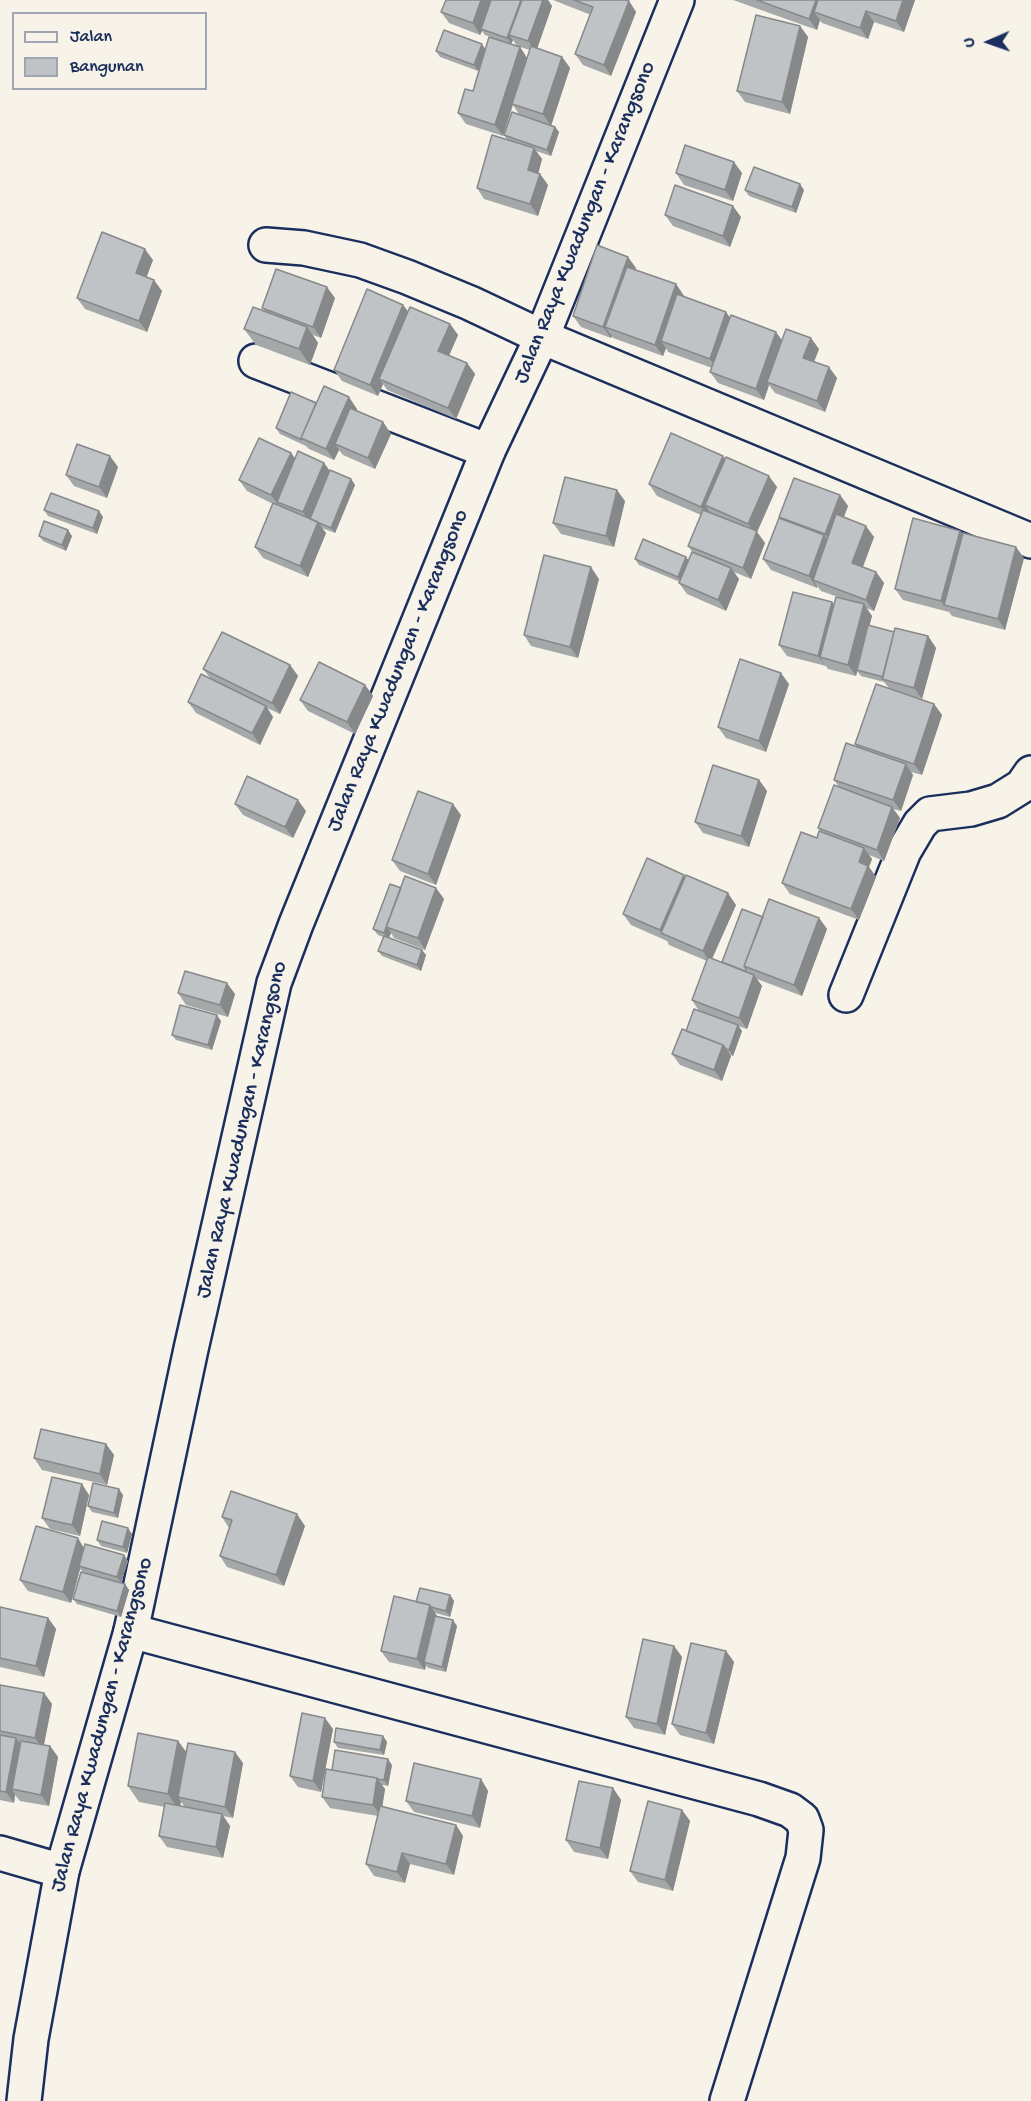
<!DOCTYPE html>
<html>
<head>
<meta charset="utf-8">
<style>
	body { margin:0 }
	#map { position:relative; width:1031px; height:2101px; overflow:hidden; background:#f7f3e8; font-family:"Gochi Hand",sans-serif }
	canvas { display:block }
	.legend { position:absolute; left:12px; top:12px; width:195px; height:78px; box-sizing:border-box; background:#f7f3e8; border:2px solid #9fa5b1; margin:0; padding:8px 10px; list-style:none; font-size:18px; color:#1b2f5e }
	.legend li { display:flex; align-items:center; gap:12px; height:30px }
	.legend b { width:30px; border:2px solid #9fa5b1 }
	.north { position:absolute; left:959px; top:12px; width:60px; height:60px; -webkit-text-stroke:4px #f7f3e8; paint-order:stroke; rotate:268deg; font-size:16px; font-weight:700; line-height:24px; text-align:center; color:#1b2f5e }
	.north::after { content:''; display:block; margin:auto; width:21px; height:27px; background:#1b2f5e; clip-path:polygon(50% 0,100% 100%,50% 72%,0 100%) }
</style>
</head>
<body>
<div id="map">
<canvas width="1031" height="2101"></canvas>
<ul class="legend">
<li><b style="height:8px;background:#f7f3e8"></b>Jalan</li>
<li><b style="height:16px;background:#c0c3c5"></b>Bangunan</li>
</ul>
<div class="north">U</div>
</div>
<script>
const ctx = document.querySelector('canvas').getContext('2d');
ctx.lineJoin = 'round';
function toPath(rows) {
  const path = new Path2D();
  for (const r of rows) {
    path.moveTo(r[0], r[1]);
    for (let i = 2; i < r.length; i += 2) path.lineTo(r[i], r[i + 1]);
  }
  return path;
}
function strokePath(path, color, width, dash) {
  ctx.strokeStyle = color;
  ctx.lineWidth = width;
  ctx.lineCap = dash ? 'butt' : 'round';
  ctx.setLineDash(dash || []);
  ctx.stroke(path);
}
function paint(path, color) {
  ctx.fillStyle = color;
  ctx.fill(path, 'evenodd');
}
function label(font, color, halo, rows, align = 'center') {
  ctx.font = font + ' "Gochi Hand",sans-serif';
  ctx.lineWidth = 4.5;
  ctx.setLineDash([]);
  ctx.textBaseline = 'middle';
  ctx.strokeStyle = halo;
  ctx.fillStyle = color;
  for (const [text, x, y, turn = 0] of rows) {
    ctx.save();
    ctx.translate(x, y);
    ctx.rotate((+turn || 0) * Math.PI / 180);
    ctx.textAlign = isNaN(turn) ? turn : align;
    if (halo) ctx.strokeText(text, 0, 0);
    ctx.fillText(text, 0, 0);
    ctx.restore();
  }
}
const minor = toPath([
	[266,245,304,248,360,260,407,277,470,303,542,337,1031,541],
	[256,361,488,451],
	[846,995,904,851,920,824,930,814,971,809,998,801,1022,786,1031,773],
	[131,1631,759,1799,790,1810,802,1819,806,1830,803,1858,727,2101],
	[0,1853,62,1871]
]);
const major = toPath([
	[24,2101,31,2039,62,1871,131,1631,191,1349,274,983,296,924,488,451,542,337,677,0]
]);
strokePath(minor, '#1b2f5e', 38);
strokePath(major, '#1b2f5e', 38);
strokePath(minor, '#f7f3e8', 33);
strokePath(major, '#f7f3e8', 33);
paint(toPath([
	[446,0,548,0,552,6,537,48,562,57,570,68,551,125,555,127,559,132,551,156,536,151,542,159,538,173,540,174,548,185,538,216,484,199,477,188,507,140,504,135,519,114,513,105,503,136,466,124,458,113,473,91,483,57,478,71,440,57,436,51,485,49,505,42,485,35,482,31,480,35,449,23,441,12],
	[513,40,517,46,511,44],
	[520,47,530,50,527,58],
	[553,0,626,0,629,1,636,12,611,76,583,65,575,54,591,15],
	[733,0,915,0,904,32,874,22,868,39,822,23,820,20,817,30],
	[800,26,808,37,790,114,745,102,737,91],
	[676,173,742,173,733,201,684,185],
	[745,190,804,190,796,213,749,196],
	[665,215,741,217,730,247,673,226],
	[153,260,146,277,162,291,147,332,85,309,77,298],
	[636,268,635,270,676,284,684,296,684,297,782,340,819,349,814,362,837,378,825,412,775,393,769,385,764,400,718,383,710,372,712,368,668,352,666,348,663,356,613,338,612,336,611,338,581,327,573,316],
	[335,298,321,338,313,335,318,343,310,365,256,345,244,329,265,311,262,308],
	[403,305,408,311,450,324,458,335,449,356,467,363,475,374,456,419,387,390,383,384,378,396,342,381,334,370],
	[316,403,357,409,356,410,383,422,391,434,375,469,343,455,339,450,334,460,309,449,306,446,280,434,276,428],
	[291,453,295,458,324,463,330,471,351,479,355,485,335,533,322,528,326,533,308,577,263,558,255,547,273,504,247,491,239,480],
	[723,456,725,459,777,487,757,532,765,543,751,579,734,572,739,579,726,611,687,594,679,583,680,582,639,565,635,559,686,557,688,560,693,553,688,546,701,515,657,496,649,484],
	[118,467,107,498,74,486,66,475],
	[840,495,848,506,844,517,874,537,863,567,876,572,884,583,874,611,866,608,872,616,869,626,894,632,928,636,936,648,922,699,901,693,934,704,942,715,922,775,911,772,913,775,901,811,893,809,900,818,884,861,869,855,872,859,869,867,876,877,859,920,790,894,782,883,821,832,818,828,839,787,834,780,857,747,855,744,890,689,884,682,861,676,857,671,856,676,828,669,826,666,787,656,779,645,832,602,834,604,841,598,821,591,817,586,817,588,771,570,763,559,780,519,779,517],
	[625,501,614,547,561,534,553,523],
	[44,510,99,511,103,517,97,534,48,516],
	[960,531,963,535,1024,558,1005,630,952,616,949,612,903,600,895,589],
	[39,536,72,536,66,551,43,541],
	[599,579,578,658,531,646,524,635],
	[290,665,298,676,280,714,267,708,273,717,260,745,196,713,188,702,210,678,203,669],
	[789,684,766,752,726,738,718,727],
	[365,685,373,696,355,734,308,711,300,700],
	[759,780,767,791,749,847,703,833,695,822],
	[235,804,306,811,293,838,243,815],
	[461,815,436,885,400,871,392,860],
	[686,877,736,905,712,959,723,963,763,917,819,918,827,929,802,996,757,979,762,986,747,1029,738,1026,742,1031,733,1056,730,1055,731,1056,722,1081,680,1065,672,1054,686,1031,699,1011,692,1000,707,961,669,945,667,941,631,925,623,914],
	[401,888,436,888,444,899,425,950,394,938,391,933,389,938,422,950,426,955,421,971,382,956,378,951,383,937,378,935,373,929],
	[178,993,235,994,228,1017,186,1005],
	[221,1021,212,1050,176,1040,172,1035],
	[106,1444,114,1455,107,1485,42,1470,34,1458],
	[89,1495,80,1536,50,1529,42,1518],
	[123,1495,118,1518,92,1512,88,1506],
	[222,1517,305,1526,284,1586,227,1567,220,1556,229,1528],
	[132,1534,127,1553,101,1546,97,1540],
	[84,1547,124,1555,128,1561,121,1583,83,1572,80,1569,71,1603,28,1591,20,1580],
	[125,1584,129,1590,121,1617,77,1604,73,1599],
	[450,1595,454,1601,450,1617,435,1613,437,1617,457,1626,446,1672,428,1668,426,1665,425,1670,389,1662,381,1651,416,1602],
	[0,1607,48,1618,56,1629,44,1677,0,1667],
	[674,1646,682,1657,665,1735,634,1728,626,1717],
	[726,1651,734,1662,714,1744,680,1735,672,1724],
	[0,1685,44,1693,52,1704,44,1745,50,1746,58,1757,49,1806,20,1801,15,1795,14,1803,0,1800],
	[333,1729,321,1792,298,1787,290,1776],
	[383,1736,387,1742,384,1755,338,1748,334,1742],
	[178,1741,186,1752,243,1763,233,1818,223,1816,230,1826,223,1858,167,1847,159,1836,165,1807,139,1802,128,1786],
	[181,1802,185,1807,180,1806],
	[392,1765,388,1786,382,1785,385,1789,382,1806,456,1825,463,1836,454,1875,410,1864,405,1883,374,1876,366,1864,378,1816,330,1808,322,1797,332,1770],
	[481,1779,488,1791,480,1828,414,1812,406,1801],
	[613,1788,621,1800,608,1859,574,1852,566,1840],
	[682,1810,690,1821,673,1891,638,1882,630,1871]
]), '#a5a8a9');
paint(toPath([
	[481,0,493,0,481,29,482,31,480,35,473,23],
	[521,0,527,0,509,35,513,40,511,44,507,38],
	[543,0,548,0,552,6,536,52,528,41],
	[816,0,828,0,814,12,820,20,817,30,809,19],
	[903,0,915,0,904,32,896,21],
	[629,1,636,12,611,76,604,65],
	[866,11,874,22,868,39,860,28],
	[800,26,808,37,790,114,782,102],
	[482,44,486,50,478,71,474,65],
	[520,47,527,58,503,136,495,125],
	[562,57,570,68,551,126,543,114],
	[555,127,559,132,551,156,547,150],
	[534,148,542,159,536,182,528,170],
	[734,162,742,173,733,201,725,190],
	[540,174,548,185,538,216,530,204],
	[800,184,804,190,796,213,792,207],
	[733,206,741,217,730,247,723,236],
	[145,249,153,260,144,284,136,273],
	[628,257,636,268,614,330,605,327,612,336,611,338,603,327],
	[154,280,162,291,147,332,139,321],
	[676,284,684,296,667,343,661,341,666,348,663,356,655,345],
	[327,287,335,298,321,338,313,327],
	[403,305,411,316,379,379,383,384,378,396,370,385],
	[726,312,734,323,718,370,710,359],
	[450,324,458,335,446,362,438,351],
	[307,327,318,343,310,365,299,349],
	[776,332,784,343,767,382,769,385,764,400,756,389],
	[811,338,819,349,811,369,803,358],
	[467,363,475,374,456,419,448,408],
	[829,367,837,378,825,412,817,401],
	[349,397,357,409,340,446,335,444,339,450,334,460,326,449],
	[383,422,391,434,375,469,368,458],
	[291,453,299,464,277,502,280,506,279,506,271,495],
	[110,456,118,467,107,498,99,487],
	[723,456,731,467,705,505,711,514,709,519,701,507],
	[324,463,332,474,311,524,303,512],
	[769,476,777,487,757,532,765,543,751,579,743,568,756,535,748,524],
	[351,479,355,485,335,533,331,528],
	[617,490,625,501,614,547,606,536],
	[840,495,848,506,833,545,825,534],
	[99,511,103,517,97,534,93,528],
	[318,522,326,533,308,577,300,566],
	[866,526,874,537,860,574,852,563],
	[68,530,72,536,66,551,62,545],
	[960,531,968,542,944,605,949,612,941,601],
	[824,535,832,546,813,580,817,586,817,588,809,576],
	[1016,547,1024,558,1005,630,998,619],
	[686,557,690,562,682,583,678,577],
	[591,567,599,579,578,658,570,647],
	[731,568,739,579,726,611,718,600],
	[876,572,884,583,874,611,866,600],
	[832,602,840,613,820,657,826,667,818,656],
	[864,604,872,616,856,676,848,665],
	[928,636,936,648,922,699,914,688],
	[290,665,298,676,280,714,272,703],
	[781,673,789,684,766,752,759,741],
	[365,685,373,696,355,734,347,722],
	[934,704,942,715,922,775,914,764],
	[266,706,273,717,260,745,252,733],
	[906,764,913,775,901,811,893,800],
	[759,780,767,791,749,847,741,836],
	[298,800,306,811,293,838,285,827],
	[453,804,461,815,436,885,428,874],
	[892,807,900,818,884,861,877,850],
	[864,848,872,859,869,867,876,877,859,920,851,909,859,862],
	[684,875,692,886,662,934,660,930],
	[436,888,444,899,425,950,418,938],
	[728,893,736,905,710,963,703,951],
	[819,918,827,929,802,996,794,985],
	[387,927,391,933,388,939,384,933],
	[422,950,426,955,421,971,417,965],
	[754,975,762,986,747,1029,739,1018],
	[227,983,235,994,228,1017,220,1005],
	[217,1015,221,1021,212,1050,208,1045],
	[738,1025,742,1031,733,1056,729,1050],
	[723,1045,731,1056,722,1081,714,1070],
	[106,1444,114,1455,107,1485,100,1474],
	[82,1484,89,1495,80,1536,72,1525],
	[119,1489,123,1495,118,1518,114,1513],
	[297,1514,305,1526,284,1586,276,1575],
	[128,1528,132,1534,127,1553,123,1547],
	[78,1538,85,1550,79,1566,80,1569,71,1603,63,1592],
	[124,1555,128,1561,121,1583,117,1577],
	[125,1584,129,1590,121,1617,117,1611],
	[450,1595,454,1601,450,1617,446,1611],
	[430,1605,437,1616,426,1663,424,1662,426,1665,425,1670,417,1659],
	[48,1618,56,1629,44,1677,36,1666],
	[453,1620,457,1626,446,1672,442,1667],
	[674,1646,682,1657,665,1735,657,1724],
	[726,1651,734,1662,714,1744,706,1733],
	[44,1693,52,1704,43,1749,35,1738],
	[325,1718,333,1729,321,1792,313,1781],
	[383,1736,387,1742,384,1755,380,1750],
	[16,1738,24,1749,12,1789,15,1795,14,1803,6,1792],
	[178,1741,190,1757,178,1797,181,1802,179,1810,168,1794],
	[50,1746,58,1757,49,1806,41,1795],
	[235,1752,243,1763,233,1818,225,1807],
	[388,1759,392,1765,388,1786,384,1780],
	[377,1778,385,1789,381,1816,373,1805],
	[481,1779,488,1791,480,1828,472,1816],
	[613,1788,621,1800,608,1859,600,1848],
	[682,1810,690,1821,673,1891,665,1880],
	[222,1814,230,1826,223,1858,216,1847],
	[456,1825,463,1836,454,1875,446,1864],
	[402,1853,410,1864,405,1883,397,1872]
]), '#86888a');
const building = toPath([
	[446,0,481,0,473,23,441,12,446,0],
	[491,0,521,0,507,38,481,29,491,0],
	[522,0,543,0,528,41,509,35,522,0],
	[574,0,626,0,629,1,604,65,575,54,593,7,574,0],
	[757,0,816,0,809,19,757,0],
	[818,0,903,0,896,21,866,11,860,28,814,12,818,0],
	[756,15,800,26,782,102,737,91,756,15],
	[444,30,482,44,474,65,436,51,444,30],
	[489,37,520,47,495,125,458,113,465,89,473,91,489,37],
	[531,46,562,57,543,114,512,104,531,46],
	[512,112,555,127,547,150,504,135,512,112],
	[492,135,534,148,528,170,540,174,530,204,477,188,492,135],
	[685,145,734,162,725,190,676,173,685,145],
	[754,167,800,184,792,207,745,190,754,167],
	[675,185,733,206,723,236,665,215,675,185],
	[102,232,145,249,136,273,154,280,139,321,77,298,102,232],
	[597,245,628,257,603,327,573,316,597,245],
	[627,267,676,284,655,345,605,327,627,267],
	[276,269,327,287,313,327,262,308,276,269],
	[367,289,403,305,370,385,334,370,367,289],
	[677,294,726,312,710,359,661,341,677,294],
	[253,307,307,327,299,349,244,329,253,307],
	[410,307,450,324,438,351,467,363,448,408,379,379,410,307],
	[731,315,776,332,756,389,710,372,731,315],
	[786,329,811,338,803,358,829,367,817,401,767,382,786,329],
	[324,386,349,397,326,449,301,438,324,386],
	[291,392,316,403,301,438,302,440,276,428,291,392],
	[350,408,383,422,368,458,335,444,350,408],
	[671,433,723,456,701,507,649,484,671,433],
	[259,438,291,453,271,495,239,480,259,438],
	[77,444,110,456,99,487,66,475,77,444],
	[298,451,324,463,303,512,277,502,298,451],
	[726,457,769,476,748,524,705,505,726,457],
	[330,470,351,479,331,528,310,519,330,470],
	[565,477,617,490,606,536,553,523,565,477],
	[794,478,840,495,825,534,779,517,794,478],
	[51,493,99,511,93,528,44,510,51,493],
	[273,503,318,522,300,566,255,547,273,503],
	[703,510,757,531,743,568,688,546,703,510],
	[836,514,866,526,852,563,876,572,866,600,813,580,836,514],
	[779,518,824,535,809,576,763,559,779,518],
	[913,518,960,531,941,601,895,589,913,518],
	[44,521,68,530,62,545,39,536,44,521],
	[963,533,1016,547,998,619,944,605,963,533],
	[643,539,686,557,678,577,635,559,643,539],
	[692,552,731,568,718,600,679,583,692,552],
	[544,555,591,567,570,647,524,635,544,555],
	[793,592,832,602,818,656,779,645,793,592],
	[836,597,864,604,848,665,820,657,836,597],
	[868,625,894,632,883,677,857,670,868,625],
	[895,628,928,636,914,688,882,679,895,628],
	[222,632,290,665,272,703,203,669,222,632],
	[740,659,781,673,759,741,718,727,740,659],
	[319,662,365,685,347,722,300,700,319,662],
	[201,674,266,706,252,733,188,702,201,674],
	[876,684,934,704,914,764,855,744,876,684],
	[846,743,906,764,893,800,834,780,846,743],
	[713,765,759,780,741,836,695,822,713,765],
	[247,776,298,800,285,827,235,804,247,776],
	[834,785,892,807,877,850,818,828,834,785],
	[418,791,453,804,428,874,392,860,418,791],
	[819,831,864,848,859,862,868,866,851,909,782,883,801,832,817,838,819,831],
	[647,858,684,875,660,930,623,914,647,858],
	[686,875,728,893,703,951,661,933,686,875],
	[405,876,436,888,418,938,386,927,405,876],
	[390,884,401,888,384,933,373,929,390,884],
	[769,899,819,918,794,985,744,966,769,899],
	[742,909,763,917,744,966,746,969,745,971,722,962,742,909],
	[384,936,422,950,417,965,378,951,384,936],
	[708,957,754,975,739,1018,692,1000,708,957],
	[185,971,227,983,220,1005,178,993,185,971],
	[180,1005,217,1015,208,1045,172,1035,180,1005],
	[694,1009,738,1025,729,1050,726,1049,723,1045,686,1031,694,1009],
	[682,1029,723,1045,714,1070,672,1054,682,1029],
	[41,1429,106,1444,100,1474,34,1458,41,1429],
	[52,1477,82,1484,72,1525,42,1518,52,1477],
	[93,1483,119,1489,114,1513,88,1506,93,1483],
	[231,1491,297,1514,276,1575,220,1556,232,1520,222,1517,231,1491],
	[102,1521,128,1528,123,1547,97,1540,102,1521],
	[36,1526,78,1538,63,1592,20,1580,36,1526],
	[85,1544,124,1555,117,1577,79,1566,85,1544],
	[81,1572,125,1584,117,1611,73,1599,81,1572],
	[420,1588,450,1595,446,1611,431,1607,430,1605,416,1602,420,1588],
	[394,1596,430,1605,417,1659,381,1651,394,1596],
	[0,1607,48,1618,36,1666,0,1658,0,1607],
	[435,1616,453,1620,442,1667,424,1662,435,1616],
	[643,1639,674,1646,657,1724,626,1717,643,1639],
	[691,1643,726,1651,706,1733,672,1724,691,1643],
	[0,1685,44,1693,35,1738,0,1731,0,1685],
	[302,1713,325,1718,313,1781,290,1776,302,1713],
	[336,1728,383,1736,380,1750,334,1742,336,1728],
	[138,1733,178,1741,168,1794,128,1786,138,1733],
	[0,1735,16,1738,6,1792,0,1791,0,1735],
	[21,1741,50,1746,41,1795,12,1789,21,1741],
	[188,1743,235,1752,225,1807,178,1797,188,1743],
	[335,1750,388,1759,384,1780,377,1779,377,1778,332,1770,335,1750],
	[414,1763,481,1779,472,1816,406,1801,414,1763],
	[326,1769,377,1778,373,1805,322,1797,326,1769],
	[579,1781,613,1788,600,1848,566,1840,579,1781],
	[648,1801,682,1810,665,1880,630,1871,648,1801],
	[165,1803,222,1814,216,1847,159,1836,165,1803],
	[380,1806,456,1825,446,1864,402,1853,397,1872,366,1864,380,1806]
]);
paint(building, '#c0c3c5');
strokePath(building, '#86888a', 1.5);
label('22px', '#1b2f5e', '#f7f3e8', [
	["Jalan Raya Kwadungan - Karangsono",586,223,-68],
	["Jalan Raya Kwadungan - Karangsono",399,671,-68],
	["Jalan Raya Kwadungan - Karangsono",243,1130,-77],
	["Jalan Raya Kwadungan - Karangsono",103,1725,-75]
]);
</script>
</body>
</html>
